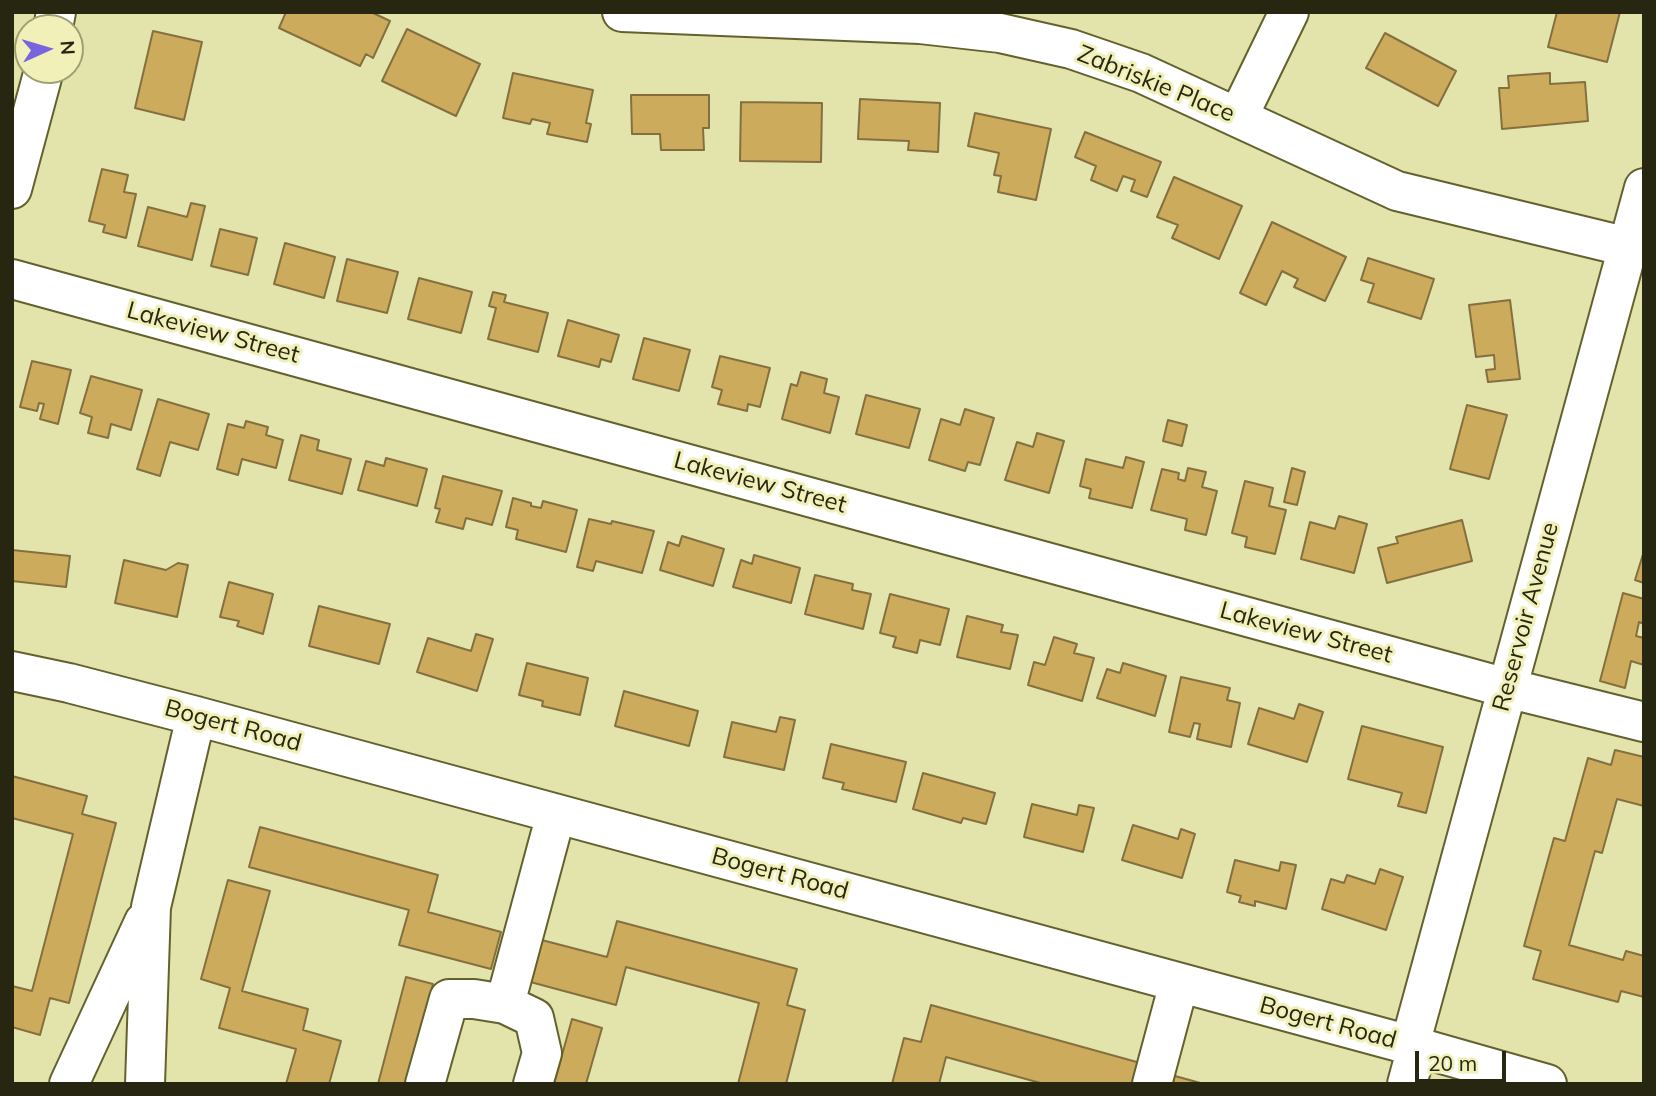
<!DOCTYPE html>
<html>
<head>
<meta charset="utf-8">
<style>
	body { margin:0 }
	#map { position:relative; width:1656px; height:1096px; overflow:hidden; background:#e3e3ac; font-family:Mulish,sans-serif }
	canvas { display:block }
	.frame { position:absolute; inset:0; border:14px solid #272711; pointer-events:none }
	.north { position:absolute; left:14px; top:14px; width:70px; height:70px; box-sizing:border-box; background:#f0f0b8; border:2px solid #a0a075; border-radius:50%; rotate:86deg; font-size:19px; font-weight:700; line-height:28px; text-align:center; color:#272711 }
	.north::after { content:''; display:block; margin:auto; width:24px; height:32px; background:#7964df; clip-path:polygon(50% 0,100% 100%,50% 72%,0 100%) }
	.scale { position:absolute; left:1415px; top:1051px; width:91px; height:32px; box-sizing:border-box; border:4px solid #272711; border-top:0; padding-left:9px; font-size:21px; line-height:24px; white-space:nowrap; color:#272711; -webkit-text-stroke:5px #f0f0b8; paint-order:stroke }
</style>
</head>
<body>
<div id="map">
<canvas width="1656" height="1096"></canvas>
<div class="frame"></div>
<div class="north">N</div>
<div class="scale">20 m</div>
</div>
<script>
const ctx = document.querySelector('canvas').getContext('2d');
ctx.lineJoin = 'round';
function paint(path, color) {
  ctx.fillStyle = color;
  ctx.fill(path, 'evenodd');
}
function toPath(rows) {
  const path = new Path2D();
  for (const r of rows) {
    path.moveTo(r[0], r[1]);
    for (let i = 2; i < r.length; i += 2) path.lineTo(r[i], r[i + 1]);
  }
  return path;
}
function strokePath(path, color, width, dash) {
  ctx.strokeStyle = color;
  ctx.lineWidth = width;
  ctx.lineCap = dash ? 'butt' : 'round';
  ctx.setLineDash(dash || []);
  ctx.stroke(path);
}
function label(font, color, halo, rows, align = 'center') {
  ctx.font = font + ' Mulish,sans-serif';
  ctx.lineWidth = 6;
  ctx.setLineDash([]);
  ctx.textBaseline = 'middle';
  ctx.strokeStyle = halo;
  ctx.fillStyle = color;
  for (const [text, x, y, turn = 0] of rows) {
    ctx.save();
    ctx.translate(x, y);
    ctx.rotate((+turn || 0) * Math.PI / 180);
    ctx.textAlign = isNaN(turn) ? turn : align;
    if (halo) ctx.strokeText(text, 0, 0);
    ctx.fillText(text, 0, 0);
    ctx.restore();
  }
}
const building = toPath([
	[286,12,371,12,390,21,373,58,366,54,360,66,279,28,286,12],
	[1557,12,1620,12,1607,62,1548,47,1557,12],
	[407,29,480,64,456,116,382,81,407,29],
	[153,31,202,42,184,120,135,108,153,31],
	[1385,33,1456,71,1438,106,1366,68,1385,33],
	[513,73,593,90,586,123,591,124,587,142,547,134,550,123,532,119,530,124,503,118,513,73],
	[1550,73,1550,84,1585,82,1588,121,1502,129,1499,88,1509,88,1508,76,1550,73],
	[631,95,709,95,709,128,703,128,704,150,661,150,660,134,632,134,631,95],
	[860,99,940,103,938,152,908,150,909,141,858,139,860,99],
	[741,102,822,103,821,162,740,161,741,102],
	[975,113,1051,129,1036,200,998,192,1001,176,994,175,999,153,968,146,975,113],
	[1085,132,1161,162,1147,197,1131,191,1135,180,1123,176,1117,191,1091,180,1096,166,1075,157,1085,132],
	[102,169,128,175,124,192,136,194,126,238,103,232,105,225,89,221,102,169],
	[1174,177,1242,206,1219,259,1172,238,1178,225,1157,217,1174,177],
	[191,203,205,206,192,260,138,246,148,207,187,217,191,203],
	[1272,222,1346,257,1325,301,1294,287,1298,279,1282,271,1266,305,1240,293,1272,222],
	[220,229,257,238,248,275,211,266,220,229],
	[285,243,335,257,324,298,274,284,285,243],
	[1368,258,1434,279,1421,319,1368,302,1374,284,1361,280,1368,258],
	[347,259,398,272,387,313,337,301,347,259],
	[419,278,472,292,461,333,408,319,419,278],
	[493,292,506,295,504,302,548,313,538,352,488,339,496,308,489,306,493,292],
	[1510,300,1520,379,1488,382,1486,370,1495,369,1494,355,1476,357,1469,305,1510,300],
	[568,320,619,335,611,362,601,359,599,367,558,356,568,320],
	[644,338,690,350,679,391,633,379,644,338],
	[720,356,770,368,760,407,748,404,747,411,718,404,722,390,712,387,720,356],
	[32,361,71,370,58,424,40,419,44,404,39,403,37,411,20,407,32,361],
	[801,372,827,379,824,393,839,397,830,433,782,419,791,384,797,386,801,372],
	[91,376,142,390,131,430,111,424,108,438,88,433,92,417,80,413,91,376],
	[866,395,920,409,909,448,856,434,866,395],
	[158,399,209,414,198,450,170,442,160,476,137,469,158,399],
	[1467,405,1507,415,1489,479,1450,469,1467,405],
	[965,409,994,418,980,465,968,462,965,471,929,460,941,419,960,425,965,409],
	[1168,420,1187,425,1182,446,1163,441,1168,420],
	[246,421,268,427,266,435,283,440,276,468,242,459,238,475,217,469,228,424,244,428,246,421],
	[1037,433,1064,441,1049,493,1005,480,1017,442,1033,447,1037,433],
	[301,435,319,440,317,450,351,459,342,494,289,480,301,435],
	[1126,457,1144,462,1132,508,1089,498,1091,489,1080,486,1086,459,1123,468,1126,457],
	[386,458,427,469,417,506,358,490,366,461,384,466,386,458],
	[1188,468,1206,472,1202,487,1217,491,1206,535,1185,530,1187,519,1151,510,1162,469,1179,473,1178,479,1185,481,1188,468],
	[1292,468,1305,472,1297,505,1284,502,1292,468],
	[443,476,502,491,492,525,466,518,463,529,436,522,440,509,435,508,443,476],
	[1245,481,1273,488,1269,506,1286,510,1275,554,1245,547,1247,537,1232,533,1245,481],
	[513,498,531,503,531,506,541,508,543,501,577,510,566,552,516,539,518,530,506,527,513,498],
	[1339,516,1367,524,1354,573,1301,559,1310,522,1335,529,1339,516],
	[589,519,611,524,612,521,654,531,642,573,596,561,593,571,577,567,589,519],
	[1462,520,1472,561,1387,583,1378,548,1398,543,1396,537,1462,520],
	[682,536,724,549,713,586,660,570,668,542,679,546,682,536],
	[12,550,70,556,66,587,12,581,12,550],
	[1644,551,1644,583,1635,580,1644,551],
	[754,555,800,568,791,603,733,587,741,560,752,564,754,555],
	[124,560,166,570,178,563,188,565,177,617,115,603,124,560],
	[815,575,853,584,852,590,871,594,863,629,805,614,815,575],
	[229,582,273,594,263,634,237,626,239,621,220,617,229,582],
	[1623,593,1644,599,1644,624,1639,622,1636,636,1644,638,1644,665,1631,661,1625,688,1600,681,1623,593],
	[890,594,949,609,940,645,920,640,917,653,893,647,896,637,880,633,890,594],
	[319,606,390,624,379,664,309,646,319,606],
	[967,616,1003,625,1001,632,1018,635,1010,669,957,657,967,616],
	[476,634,493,639,477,691,417,672,428,638,471,651,476,634],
	[1054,637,1077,644,1074,653,1094,658,1082,701,1028,685,1034,662,1045,665,1054,637],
	[527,663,588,678,580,715,542,706,543,701,519,695,527,663],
	[1123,663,1166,676,1155,716,1097,698,1107,669,1120,673,1123,663],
	[1181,677,1230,688,1227,700,1240,703,1231,747,1197,739,1200,724,1194,723,1190,737,1169,732,1181,677],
	[624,691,698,711,689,746,615,726,624,691],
	[1299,704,1323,712,1307,762,1248,744,1259,708,1294,719,1299,704],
	[780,717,795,720,784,770,724,757,732,722,776,732,780,717],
	[1362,726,1443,747,1426,813,1398,806,1402,793,1348,779,1362,726],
	[831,744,906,762,896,802,842,789,844,783,823,778,831,744],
	[1615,750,1644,757,1644,806,1617,799,1602,853,1595,851,1569,945,1623,960,1626,951,1644,956,1644,997,1621,991,1618,1002,1533,979,1541,951,1524,946,1554,838,1565,841,1588,758,1611,765,1615,750],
	[923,773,995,793,986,824,963,818,961,823,913,809,923,773],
	[12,776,87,796,82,814,116,823,69,1003,50,998,40,1035,12,1027,12,986,32,991,73,834,12,818,12,776],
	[1032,804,1077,815,1079,805,1094,808,1083,852,1024,837,1032,804],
	[1133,825,1178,839,1181,829,1195,834,1182,878,1122,860,1133,825],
	[260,827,438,875,428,912,501,932,491,969,399,945,409,910,249,867,260,827],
	[1235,860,1279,871,1281,862,1296,865,1286,909,1255,901,1255,906,1239,902,1241,896,1227,892,1235,860],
	[1380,869,1403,877,1386,930,1322,909,1331,879,1344,883,1347,875,1375,884,1380,869],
	[228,880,270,891,242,991,308,1009,303,1030,341,1041,329,1084,286,1084,296,1049,219,1028,230,988,201,979,228,880],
	[617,921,797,969,787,1005,805,1010,786,1084,738,1084,759,1003,626,967,616,1005,523,980,534,938,607,957,617,921],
	[406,977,433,984,407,1084,378,1084,406,977],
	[931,1005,1144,1064,1139,1084,1044,1084,946,1057,939,1084,892,1084,904,1038,921,1042,931,1005],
	[572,1019,602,1028,586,1084,554,1084,572,1019],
	[1175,1076,1204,1084,1172,1084,1175,1076]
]);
paint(building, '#ccab5c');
strokePath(building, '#84703f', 2);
const minor = toPath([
	[622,12,920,24,1000,33,1071,49,1141,73,1397,191,1628,247],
	[53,28,56,12],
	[1238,117,1289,12],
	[12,189,44,70],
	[12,279,1507,688,1644,722],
	[12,671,69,683,196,716,1410,1045,1547,1084],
	[1410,1045,1644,188],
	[69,1084,144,922],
	[145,1084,151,907,196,716],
	[425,1084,449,999,474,999,505,1004],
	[533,1084,542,1053,534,1018,505,1004,556,814],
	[1152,1084,1179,983],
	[1407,1084,1417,1047]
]);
strokePath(minor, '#63612e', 42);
strokePath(minor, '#fff', 38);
label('24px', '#272711', '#f0f0b8', [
	["Zabriskie Place",1156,84,22],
	["Lakeview Street",213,333,15],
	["Lakeview Street",760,483,15],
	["Reservoir Avenue",1526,617,-75],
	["Lakeview Street",1306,633,15],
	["Bogert Road",233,726,15],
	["Bogert Road",780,874,15],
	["Bogert Road",1328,1023,15]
]);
</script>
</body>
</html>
